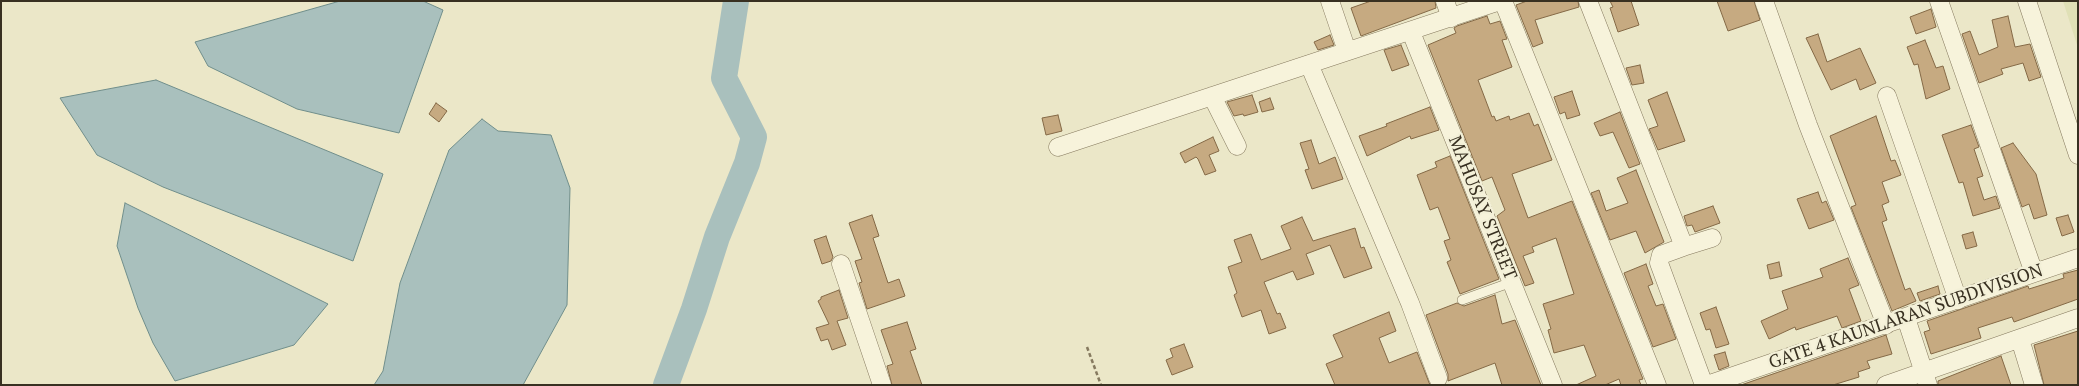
<!DOCTYPE html>
<html>
<head>
<meta charset="utf-8">
<style>
	body { margin:0 }
	#map { position:relative; width:2079px; height:386px; overflow:hidden; background:#ebe7c8; font-family:"PT Serif",serif }
	canvas { display:block }
	.frame { position:absolute; inset:0; border:2px solid #383021; pointer-events:none }
</style>
</head>
<body>
<div id="map">
<canvas width="2079" height="386"></canvas>
<div class="frame"></div>
</div>
<script>
const ctx = document.querySelector('canvas').getContext('2d');
ctx.lineJoin = 'round';
function paint(path, color) {
  ctx.fillStyle = color;
  ctx.fill(path, 'evenodd');
}
function toPath(rows) {
  const path = new Path2D();
  for (const r of rows) {
    path.moveTo(r[0], r[1]);
    for (let i = 2; i < r.length; i += 2) path.lineTo(r[i], r[i + 1]);
  }
  return path;
}
function strokePath(path, color, width, dash) {
  ctx.strokeStyle = color;
  ctx.lineWidth = width;
  ctx.lineCap = dash ? 'butt' : 'round';
  ctx.setLineDash(dash || []);
  ctx.stroke(path);
}
function label(font, color, halo, rows, align = 'center') {
  ctx.font = font + ' "PT Serif",serif';
  ctx.lineWidth = 4.5;
  ctx.setLineDash([]);
  ctx.textBaseline = 'middle';
  ctx.strokeStyle = halo;
  ctx.fillStyle = color;
  for (const [text, x, y, turn = 0] of rows) {
    ctx.save();
    ctx.translate(x, y);
    ctx.rotate((+turn || 0) * Math.PI / 180);
    ctx.textAlign = isNaN(turn) ? turn : align;
    if (halo) ctx.strokeText(text, 0, 0);
    ctx.fillText(text, 0, 0);
    ctx.restore();
  }
}
paint(toPath([
	[2063,1,2078,1,2078,48]
]), '#e0e0b6');
const water = toPath([
	[340,1,423,1,443,10,399,133,297,109,208,66,195,42,340,1],
	[156,80,383,174,353,261,163,187,97,155,60,98,156,80],
	[482,119,498,131,551,135,570,188,567,305,523,385,374,385,383,371,400,283,449,150,482,119],
	[125,203,328,304,294,345,175,381,153,343,138,308,117,246,125,203]
]);
paint(water, '#a9c0bd');
strokePath(water, '#708e8b', 1);
strokePath(toPath([
	[666,385,694,309,717,237,747,163,754,137,724,78,736,1]
]), '#a9c0bd', 26);
const building = toPath([
	[1371,1,1435,1,1436,8,1361,36,1351,8,1371,1],
	[1527,1,1578,1,1579,7,1535,20,1543,43,1533,47,1516,5,1527,1],
	[1610,1,1631,1,1639,25,1618,32,1610,8,1613,7,1610,1],
	[1717,1,1754,1,1760,20,1728,31,1717,1],
	[1931,9,1936,27,1916,34,1910,17,1931,9],
	[1487,16,1490,24,1500,21,1507,39,1502,40,1512,67,1478,80,1492,117,1494,116,1496,121,1509,116,1510,120,1529,113,1534,126,1538,124,1552,160,1512,174,1528,218,1572,201,1643,379,1639,380,1641,385,1621,385,1619,379,1605,385,1576,385,1596,376,1584,345,1554,353,1548,330,1551,329,1543,304,1574,294,1556,238,1532,247,1534,252,1523,256,1534,283,1525,286,1497,216,1505,210,1492,177,1482,181,1428,45,1456,33,1454,28,1457,26,1487,16],
	[2008,16,2015,47,2030,44,2041,77,2029,81,2023,63,2001,69,2003,74,1979,83,1962,34,1970,31,1979,55,1998,47,1992,20,2008,16],
	[1818,34,1827,62,1860,48,1876,83,1860,90,1856,79,1831,90,1806,38,1818,34],
	[1330,35,1334,45,1318,50,1314,42,1330,35],
	[1925,40,1936,68,1943,66,1950,89,1926,99,1918,64,1914,65,1907,47,1925,40],
	[1401,45,1409,65,1392,71,1384,50,1401,45],
	[1640,65,1644,83,1632,85,1626,68,1640,65],
	[1572,91,1580,115,1567,119,1565,112,1560,114,1554,97,1572,91],
	[1667,92,1685,141,1658,150,1649,129,1658,126,1648,100,1667,92],
	[1252,95,1258,112,1244,116,1243,114,1234,116,1227,102,1252,95],
	[1270,98,1274,109,1262,112,1259,102,1270,98],
	[436,103,447,111,439,122,429,114,436,103],
	[1430,107,1439,130,1411,139,1410,136,1367,156,1359,136,1387,126,1386,124,1430,107],
	[1620,112,1640,164,1629,168,1613,132,1600,136,1594,123,1620,112],
	[1058,115,1062,131,1046,135,1042,118,1058,115],
	[1876,116,1891,161,1895,160,1901,175,1882,182,1889,202,1882,205,1887,220,1882,222,1905,290,1910,288,1916,301,1892,311,1851,207,1856,205,1830,136,1876,116],
	[1971,125,1979,147,1974,149,1983,176,1977,178,1984,200,1996,196,2000,208,1973,216,1963,182,1959,183,1942,135,1971,125],
	[1213,137,1219,151,1209,155,1216,171,1205,175,1198,159,1196,157,1185,163,1180,153,1213,137],
	[1311,140,1319,164,1335,157,1343,179,1312,189,1305,170,1309,169,1300,143,1311,140],
	[2013,143,2036,174,2047,215,2034,219,2029,204,2022,207,2001,148,2013,143],
	[1450,156,1499,279,1460,294,1447,262,1451,260,1444,241,1450,239,1438,207,1430,210,1417,175,1437,167,1435,162,1450,156],
	[1636,170,1664,242,1645,253,1636,231,1610,240,1591,193,1599,190,1606,211,1628,203,1617,178,1636,170],
	[1818,192,1822,203,1826,201,1834,220,1809,229,1797,199,1818,192],
	[1713,206,1720,223,1695,232,1692,225,1687,226,1684,216,1713,206],
	[872,215,879,236,873,238,888,283,899,279,905,296,867,309,859,283,862,282,855,261,862,259,849,223,872,215],
	[2068,215,2074,232,2062,236,2056,218,2068,215],
	[1302,217,1313,241,1355,228,1361,248,1364,247,1372,268,1344,278,1330,245,1306,254,1314,274,1297,280,1293,271,1264,282,1277,314,1280,313,1286,328,1269,334,1261,310,1242,317,1234,295,1237,293,1228,267,1242,262,1234,240,1251,234,1261,260,1291,249,1281,226,1302,217],
	[1973,232,1977,246,1966,249,1962,235,1973,232],
	[826,236,833,257,831,261,822,264,814,240,826,236],
	[1848,258,1859,285,1849,289,1861,321,1842,328,1837,316,1796,330,1795,327,1769,339,1761,321,1788,309,1782,291,1823,277,1820,269,1848,258],
	[1779,262,1782,276,1770,279,1767,265,1779,262],
	[1646,264,1653,284,1648,286,1656,306,1663,304,1676,339,1653,347,1624,273,1646,264],
	[2078,270,2078,299,2014,322,2012,317,1978,328,1981,338,1931,354,1924,332,1930,330,1927,321,2028,286,2029,289,2064,278,2063,274,2078,270],
	[1938,286,1940,294,1920,301,1917,293,1938,286],
	[839,290,848,318,837,321,846,345,832,350,828,339,821,341,816,328,829,324,818,301,821,299,821,297,839,290],
	[1495,295,1502,324,1515,320,1541,385,1502,385,1495,363,1448,381,1448,374,1426,315,1457,303,1464,306,1495,295],
	[1716,307,1729,344,1716,348,1710,329,1706,330,1700,313,1716,307],
	[1389,312,1396,331,1379,338,1389,363,1417,352,1430,385,1335,385,1326,364,1343,357,1333,335,1389,312],
	[907,322,916,349,910,351,922,385,892,385,887,366,893,364,881,330,907,322],
	[2078,331,2078,385,2044,385,2034,345,2078,331],
	[1886,335,1892,354,1867,361,1870,368,1858,372,1859,377,1833,385,1741,385,1886,335],
	[1184,344,1193,367,1172,375,1166,360,1173,357,1170,349,1184,344],
	[1725,352,1729,366,1719,370,1714,355,1725,352],
	[2001,356,2011,385,1938,385,1938,381,2001,356]
]);
paint(building, '#c6aa81');
strokePath(building, '#846946', 1);
const lane = toPath([
	[1462,300,1512,282]
]);
const street = toPath([
	[1330,1,1347,51],
	[1445,1,1451,18],
	[1503,1,1657,385],
	[1588,1,1681,239,1683,247,1661,255,1659,263,1704,385],
	[1764,1,1808,125,1886,325],
	[1939,1,2034,273],
	[2027,1,2078,155],
	[1411,32,1553,385],
	[1309,64,1410,303,1438,378],
	[1212,96,1237,146],
	[1887,96,1958,300],
	[1058,147,1500,1],
	[1683,247,1712,238],
	[841,264,882,385],
	[1906,318,1928,385],
	[2020,339,2034,385],
	[1707,385,2078,258],
	[1886,385,2078,318]
]);
strokePath(lane, '#867a5f', 10);
strokePath(street, '#867a5f', 19);
strokePath(toPath([
	[1087,347,1101,385]
]), '#867a5f', 2.5, [4, 2.5]);
strokePath(lane, '#f7f3db', 9);
strokePath(street, '#f7f3db', 18);
label('18px', '#383021', '#f3f0d8', [
	["MAHUSAY STREET",1482,208,68],
	["GATE 4 KAUNLARAN SUBDIVISION",1906,317,-19]
]);
</script>
</body>
</html>
